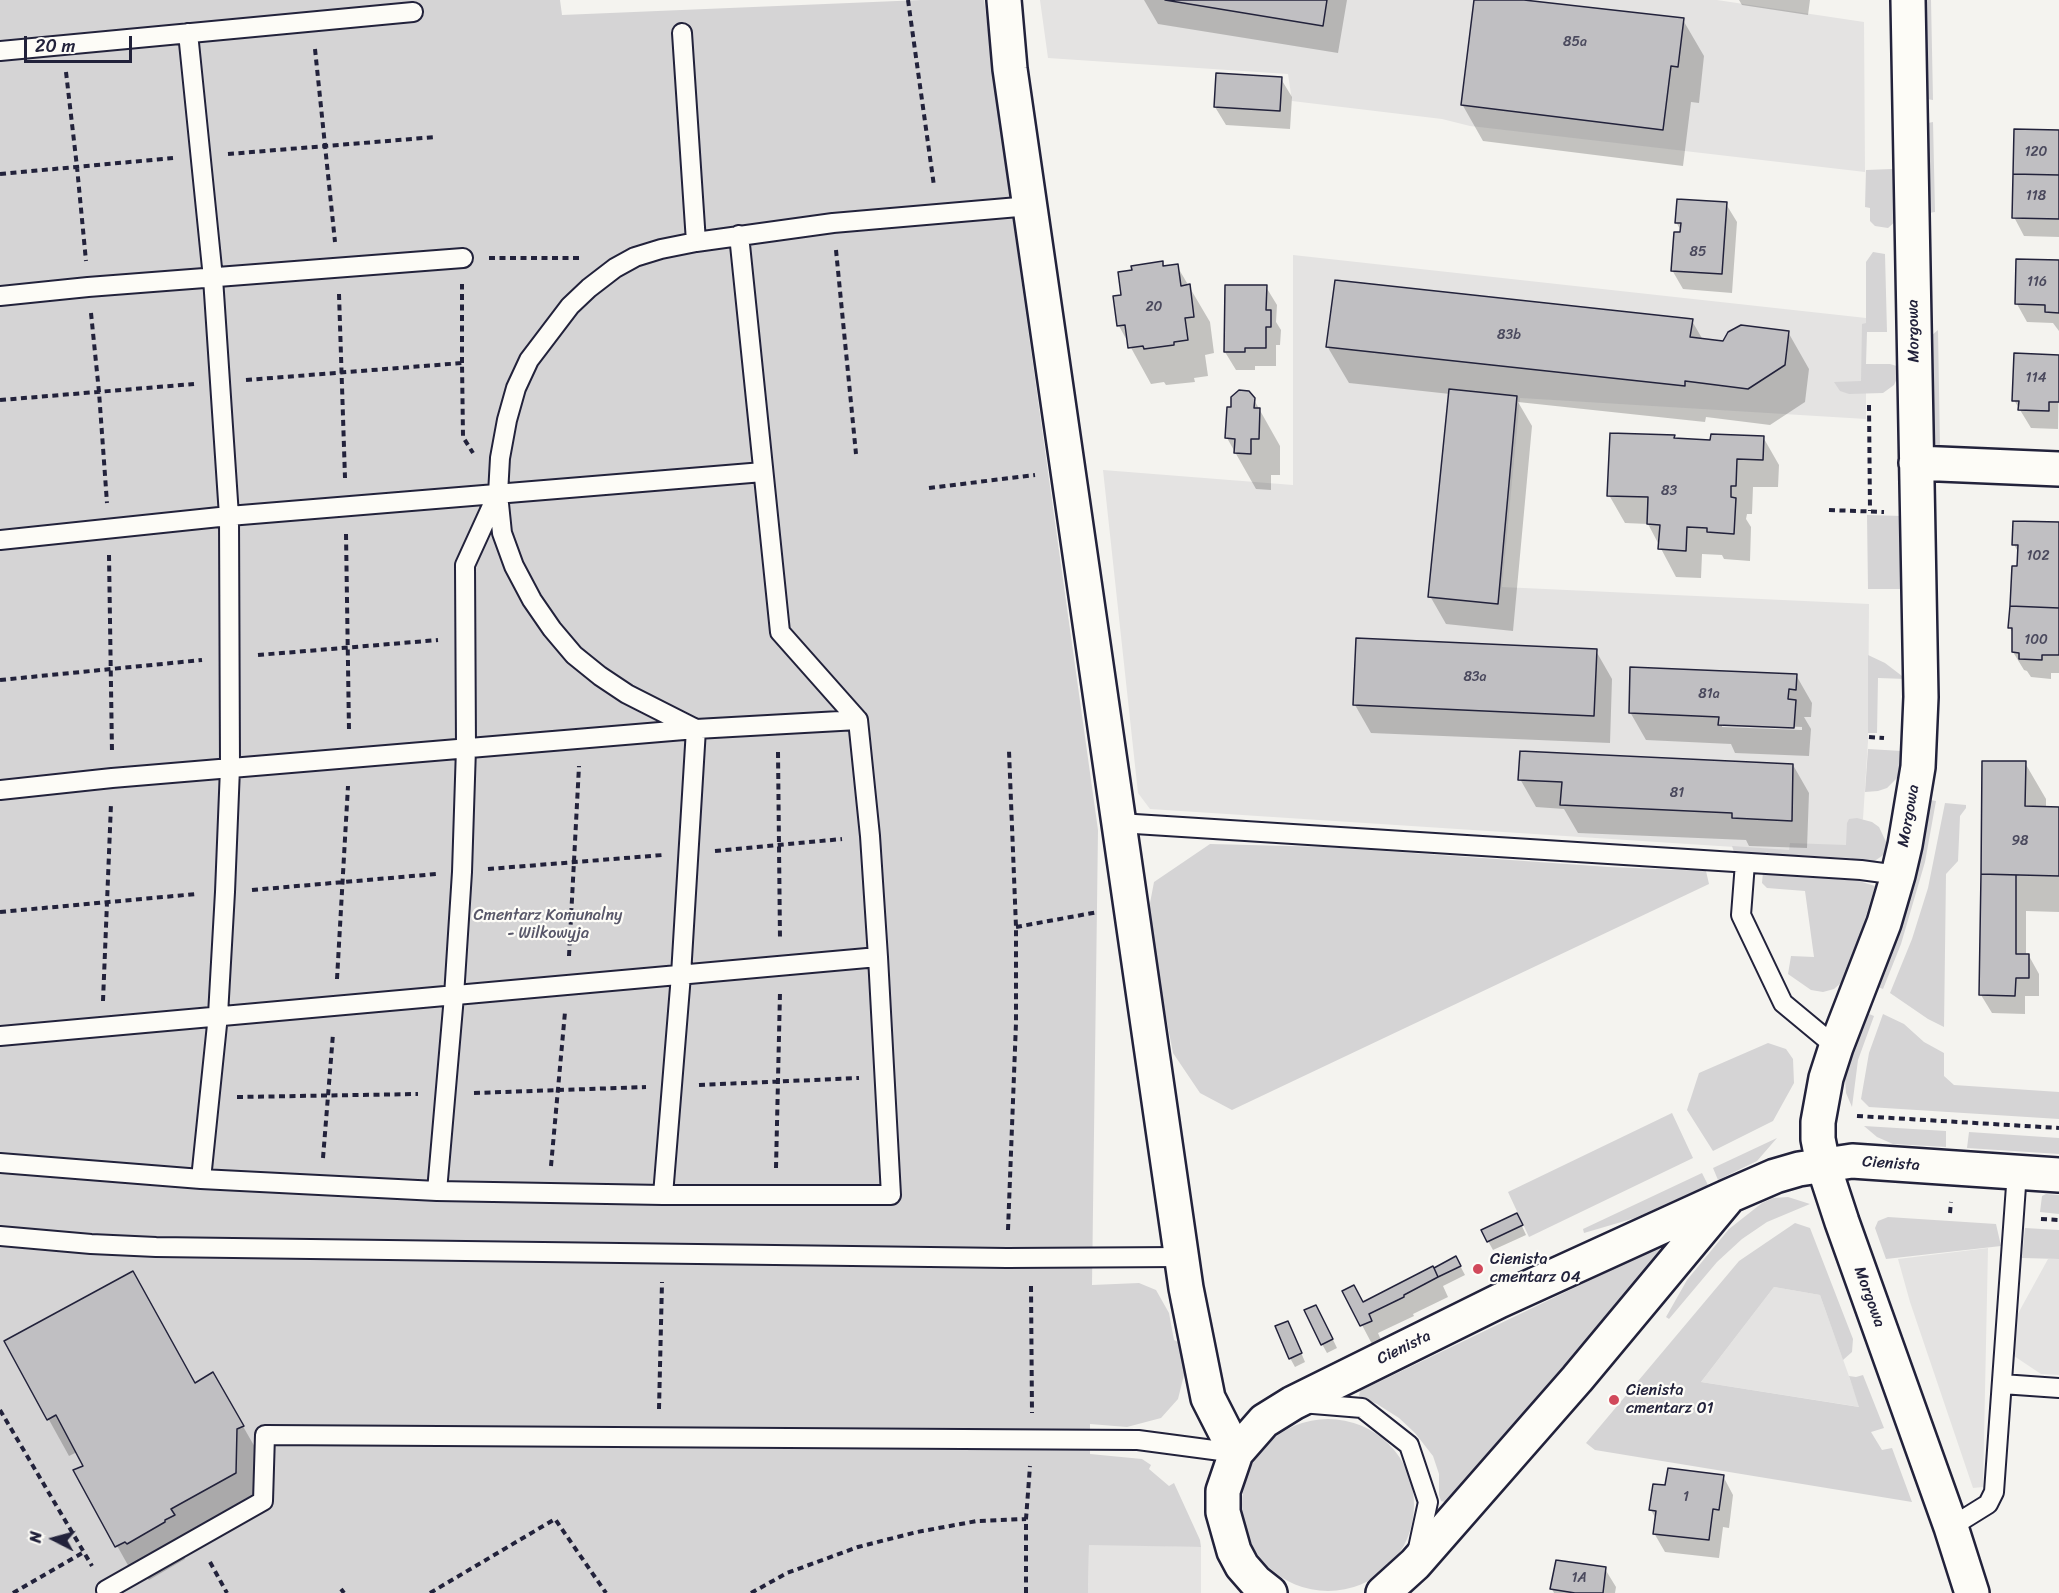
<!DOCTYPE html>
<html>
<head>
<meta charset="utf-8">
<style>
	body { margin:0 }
	#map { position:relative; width:2059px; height:1593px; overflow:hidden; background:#f4f3ef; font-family:Sriracha,sans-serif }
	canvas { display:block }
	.north { position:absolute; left:24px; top:1509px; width:60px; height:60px; -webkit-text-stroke:4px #fdfcf7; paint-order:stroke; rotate:276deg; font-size:16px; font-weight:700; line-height:24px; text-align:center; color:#22223b }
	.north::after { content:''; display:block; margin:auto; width:21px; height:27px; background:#22223b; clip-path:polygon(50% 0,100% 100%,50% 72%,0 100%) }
	.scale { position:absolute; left:24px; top:36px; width:108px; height:27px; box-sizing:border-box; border:3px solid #22223b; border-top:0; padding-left:8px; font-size:18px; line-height:21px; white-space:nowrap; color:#22223b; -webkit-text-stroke:4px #fdfcf7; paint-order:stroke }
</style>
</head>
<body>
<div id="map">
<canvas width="2059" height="1593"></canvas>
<div class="north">N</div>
<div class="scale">20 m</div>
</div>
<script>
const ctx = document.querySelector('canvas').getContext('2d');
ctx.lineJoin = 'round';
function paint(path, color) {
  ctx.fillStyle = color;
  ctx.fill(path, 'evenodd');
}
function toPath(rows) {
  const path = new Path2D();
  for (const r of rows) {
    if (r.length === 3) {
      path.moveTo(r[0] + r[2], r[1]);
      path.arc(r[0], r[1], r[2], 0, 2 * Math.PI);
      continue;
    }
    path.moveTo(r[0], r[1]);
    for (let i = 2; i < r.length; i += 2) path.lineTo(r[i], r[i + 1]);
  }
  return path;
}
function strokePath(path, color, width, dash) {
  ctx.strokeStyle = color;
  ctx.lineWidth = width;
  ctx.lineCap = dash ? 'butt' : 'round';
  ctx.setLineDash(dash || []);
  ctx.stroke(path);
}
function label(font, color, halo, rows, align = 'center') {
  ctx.font = font + ' Sriracha,sans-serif';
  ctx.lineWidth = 4.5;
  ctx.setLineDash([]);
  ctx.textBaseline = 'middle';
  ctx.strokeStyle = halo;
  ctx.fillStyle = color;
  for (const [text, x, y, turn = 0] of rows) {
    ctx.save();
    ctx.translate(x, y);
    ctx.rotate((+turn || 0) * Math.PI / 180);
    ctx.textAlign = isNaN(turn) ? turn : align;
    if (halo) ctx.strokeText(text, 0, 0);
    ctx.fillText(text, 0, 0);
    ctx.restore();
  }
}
paint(toPath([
	[1040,0,1717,0,1864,22,1865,172,1470,126,1442,119,1292,101,1288,74,1048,58],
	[1293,255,1866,318,1866,419,1520,398,1502,587,1869,604,1868,741,1863,819,1842,854,1150,809,1138,793,1103,470,1293,485],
	[1988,1248,1983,1487,1973,1488,1910,1302,1898,1259],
	[2048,1259,2059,1259,2059,1375,2041,1374,2011,1354,2015,1319],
	[1774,1287,1820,1295,1860,1407,1701,1382],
	[1089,1544,1201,1547,1201,1593,1088,1593]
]), '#e4e3e2');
paint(toPath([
	[0,0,560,0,562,15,921,0,984,0,1007,178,1098,830,1092,1285,1139,1283,1156,1290,1169,1313,1174,1340,1184,1345,1185,1371,1178,1399,1161,1418,1127,1427,1090,1424,1090,1454,1142,1459,1151,1465,1149,1469,1169,1486,1174,1483,1200,1540,1201,1547,1089,1545,1088,1593,0,1593],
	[1925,0,1931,0,1933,100,1927,99],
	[1933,122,1935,212,1929,213,1928,123],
	[1892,169,1895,173,1896,221,1888,228,1875,226,1870,221,1870,208,1865,207,1866,170],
	[1873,252,1885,254,1887,332,1867,332,1866,364,1890,364,1900,367,1900,372,1894,385,1883,393,1849,394,1840,391,1834,382,1861,381,1862,324,1866,323,1866,262],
	[1938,330,1940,448,1934,447,1932,335],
	[1867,515,1902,516,1903,589,1868,589],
	[1868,655,1885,663,1906,679,1878,678,1877,733,1868,733],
	[1868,749,1902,751,1899,776,1887,788,1878,791,1865,792],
	[1930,800,1936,801,1925,862,1901,944,1883,989,1878,987,1896,941,1907,903,1919,861],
	[1945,803,1966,805,1966,808,1960,816,1958,861,1946,874,1944,1027,1928,1019,1890,993,1912,939,1928,888],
	[1857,818,1872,822,1879,827,1888,846,1885,854,1873,862,1856,863,1851,858,1734,852,1732,846,1789,850,1790,843,1846,845,1847,823,1849,819],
	[1210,844,1328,847,1609,867,1706,871,1709,884,1232,1110,1200,1093,1173,1053,1147,919,1154,882],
	[1763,872,1859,881,1875,886,1852,962,1842,982,1834,989,1823,992,1811,990,1788,974,1791,956,1814,957,1805,891,1767,888,1762,883],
	[1869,1014,1874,1016,1858,1060,1852,1107,1846,1093,1845,1079,1847,1066],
	[1883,1014,1904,1024,1924,1042,1944,1053,1944,1076,1954,1085,2059,1092,2059,1119,1869,1107,1861,1099,1869,1053],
	[1768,1043,1786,1049,1793,1059,1794,1083,1773,1121,1713,1151,1687,1110,1699,1073],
	[1672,1113,1693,1158,1529,1237,1508,1192],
	[1864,1126,1946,1131,1946,1147,1893,1144,1877,1137],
	[1969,1132,2059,1138,2059,1154,1967,1148],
	[1777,1138,1757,1161,1718,1180,1713,1168],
	[1702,1173,1708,1185,1635,1218,1584,1233,1583,1229],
	[2046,1194,2059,1195,2059,1214,2040,1212,2042,1196],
	[1788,1197,1810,1204,1767,1222,1742,1239,1717,1262,1669,1319,1666,1317,1687,1280,1729,1229,1762,1203,1773,1198],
	[1888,1217,1996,1224,2001,1246,1886,1259,1875,1228,1878,1221],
	[1795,1223,1810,1228,1853,1339,1852,1352,1843,1360,1820,1295,1774,1287,1701,1382,1859,1407,1849,1376,1856,1377,1863,1375,1884,1428,1871,1432,1882,1450,1892,1448,1912,1502,1595,1450,1586,1443,1739,1261],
	[2025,1228,2059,1230,2059,1259,2022,1258],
	[1659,1247,1663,1247,1663,1252,1448,1503,1441,1501,1439,1495,1439,1474,1433,1456,1415,1433,1399,1418,1377,1404,1359,1396,1360,1391],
	[1328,1505,86]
]), '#d5d4d5');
paint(toPath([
	[1144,0,1347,0,1338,53,1158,24],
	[1475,0,1515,0,1683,20,1704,56,1699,103,1691,102,1683,166,1483,141,1462,104],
	[1739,0,1810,0,1808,15,1742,5],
	[1281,79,1292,97,1290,129,1226,125,1215,107],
	[2059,131,2059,237,2024,236,2014,217],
	[1726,204,1737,222,1732,293,1683,289,1672,270,1683,234,1676,222],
	[2059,261,2059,331,2053,323,2027,322,2017,304],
	[1163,263,1165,267,1177,266,1210,322,1214,353,1205,355,1208,376,1194,378,1195,382,1166,385,1164,382,1151,384,1119,326,1115,298,1123,297],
	[1266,287,1277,305,1276,322,1281,330,1280,345,1276,345,1276,366,1255,366,1255,370,1236,370,1225,352],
	[1692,321,1703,340,1724,343,1788,332,1809,369,1805,402,1770,425,1706,417,1705,422,1518,402,1532,426,1513,631,1446,624,1430,596,1450,394,1349,383,1327,346],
	[2059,356,2058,429,2031,428,2014,400],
	[1253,398,1280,446,1280,475,1271,475,1271,490,1256,489,1227,438,1233,409],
	[1674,437,1676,440,1712,441,1763,437,1779,465,1778,487,1753,487,1752,514,1747,514,1746,519,1751,527,1750,561,1724,559,1722,555,1702,554,1701,578,1676,577,1648,524,1625,523,1609,495],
	[2059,524,2059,673,2051,673,2051,679,2031,677,2027,671,2024,670,2013,652,2014,635,2010,628,2019,554,2014,544],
	[1358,639,1596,651,1612,679,1610,743,1371,733,1355,705],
	[1796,675,1812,703,1811,717,1804,717,1811,729,1809,756,1735,753,1731,744,1646,740,1630,712],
	[1722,724,1802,727,1802,730,1722,727],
	[1984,762,2025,763,2046,799,2046,808,2059,808,2059,912,2026,911,2026,956,2029,956,2039,974,2039,996,2025,996,2025,1014,1992,1013,1981,995],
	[1793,765,1809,793,1807,848,1749,846,1746,840,1578,833,1564,809,1536,807,1520,779],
	[1521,1224,1526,1235,1493,1250,1488,1241],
	[1456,1258,1465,1275,1443,1286,1448,1297,1413,1314,1414,1316,1378,1333,1381,1340,1372,1344,1344,1291,1363,1304],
	[1321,1315,1337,1348,1327,1353,1322,1344],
	[1292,1331,1305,1362,1295,1367,1290,1358],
	[6,1342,195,1385,213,1374,264,1463,256,1510,191,1546,194,1552,184,1557,185,1559,149,1580,147,1578,138,1583,75,1471,85,1466,77,1452,69,1456],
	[1723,1476,1733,1495,1729,1528,1723,1527,1719,1558,1665,1552,1654,1533,1656,1519,1651,1510,1666,1487],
	[1605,1569,1616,1587,1615,1593,1554,1593,1552,1589]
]), '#0003');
const building = toPath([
	[1165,0,1327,0,1323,26,1165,0],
	[1474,0,1524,0,1684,18,1678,67,1671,66,1663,130,1461,105,1474,0],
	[1216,73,1282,77,1280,111,1214,107,1216,73],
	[2014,129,2059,130,2059,175,2013,174,2014,129],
	[2013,174,2059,175,2059,219,2012,218,2013,174],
	[1677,199,1727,202,1722,274,1671,271,1674,232,1680,232,1681,223,1675,223,1677,199],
	[2016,259,2059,260,2059,313,2045,312,2045,305,2015,304,2016,259],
	[1163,261,1163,266,1178,264,1181,286,1190,284,1194,317,1185,318,1188,340,1174,342,1174,345,1144,349,1143,346,1128,348,1125,325,1117,326,1113,296,1121,295,1118,272,1132,270,1131,266,1163,261],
	[1335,280,1693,319,1690,337,1723,341,1728,332,1741,325,1789,331,1785,365,1748,389,1685,381,1685,386,1326,347,1335,280],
	[1225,285,1267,285,1266,310,1271,310,1271,327,1266,327,1266,348,1245,348,1245,352,1224,352,1225,285],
	[2014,353,2059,355,2059,402,2049,402,2049,411,2018,410,2019,401,2012,401,2014,353],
	[1449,389,1517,396,1498,604,1428,597,1449,389],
	[1239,390,1249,391,1255,398,1254,408,1260,408,1259,439,1251,439,1251,454,1234,453,1235,439,1225,438,1227,407,1231,407,1231,397,1239,390],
	[1610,433,1675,435,1674,438,1710,440,1711,434,1764,436,1763,460,1737,459,1736,486,1731,486,1731,497,1736,498,1734,534,1707,532,1707,528,1687,527,1686,551,1658,549,1660,525,1647,524,1648,497,1607,496,1610,433],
	[2013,521,2059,522,2059,608,2010,606,2012,566,2017,566,2018,545,2012,545,2013,521],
	[2010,606,2059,608,2059,655,2042,655,2042,660,2019,659,2019,653,2012,652,2012,628,2008,628,2010,606],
	[1356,638,1597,649,1594,716,1353,705,1356,638],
	[1630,667,1797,674,1796,690,1789,689,1788,699,1796,700,1794,728,1718,725,1719,717,1629,713,1630,667],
	[1520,751,1793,764,1792,821,1732,818,1732,813,1560,805,1562,782,1518,780,1520,751],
	[1982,761,2026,761,2025,806,2059,807,2059,876,1981,874,1982,761],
	[1981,874,2016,875,2016,954,2029,954,2029,978,2016,978,2015,996,1979,995,1981,874],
	[1517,1213,1523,1225,1487,1242,1481,1230,1517,1213],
	[1456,1256,1461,1266,1438,1277,1434,1268,1456,1256],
	[1433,1266,1438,1277,1404,1295,1404,1297,1369,1314,1372,1321,1360,1326,1342,1291,1354,1285,1363,1302,1433,1266],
	[133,1271,195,1383,213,1372,244,1426,237,1429,236,1473,171,1509,175,1515,165,1520,165,1522,127,1544,125,1542,115,1547,73,1470,83,1466,56,1415,47,1420,4,1341,133,1271],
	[1316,1305,1333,1339,1321,1345,1304,1310,1316,1305],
	[1288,1321,1302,1353,1289,1359,1275,1326,1288,1321],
	[1668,1468,1724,1475,1719,1510,1713,1509,1709,1540,1653,1534,1656,1511,1649,1510,1653,1484,1665,1485,1668,1468],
	[1556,1560,1606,1567,1603,1593,1575,1593,1550,1589,1556,1560]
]);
paint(building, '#c0bfc2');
strokePath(building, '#22223b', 1.5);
const lane = toPath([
	[188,33,213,278,229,516,230,768,225,892,218,1015,201,1179],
	[682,33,696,242],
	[0,51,413,12],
	[0,296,88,287,463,258],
	[0,540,229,516,763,472],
	[0,790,112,778,696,729,858,720],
	[1119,823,1861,870,1898,875],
	[1745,863,1741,915,1783,1003,1836,1047],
	[0,1036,878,957],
	[0,1163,201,1179,437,1191,663,1195,891,1195,878,957,870,836,858,720,780,632,739,235],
	[437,1191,454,996,462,872,466,748,465,565,497,495],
	[663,1195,681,975,696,729,627,694,600,676,574,655,552,629,532,600,514,566,502,533,498,494,500,458,507,420,516,388,529,360,570,306,589,288,615,268,635,257,661,249,696,242,833,223,1030,206],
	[0,1236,91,1244,156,1247,1007,1258,1181,1257],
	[2002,1384,2059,1388],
	[1301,1403,1362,1408,1409,1445,1428,1502,1417,1553],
	[1951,1527,1988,1504,1994,1492,2017,1172],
	[106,1590,263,1501,265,1435,1138,1440,1236,1453]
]);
const street = toPath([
	[1004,0,1010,69,1186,1288,1208,1398,1236,1453],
	[1908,0,1921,697,1918,767,1905,845,1898,875,1884,923,1836,1047,1826,1078,1818,1122,1818,1139,1823,1164,1842,1222,1951,1527,1972,1593],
	[1916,463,2059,469],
	[1270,1593,1256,1582,1242,1566,1234,1551,1223,1512,1223,1491,1236,1453,1264,1421,1293,1403,1499,1301,1729,1196,1775,1176,1799,1169,1852,1161,2059,1175],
	[1383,1593,1415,1564,1577,1379,1726,1200]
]);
strokePath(lane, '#22223b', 22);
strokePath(street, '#22223b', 38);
strokePath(toPath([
	[908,0,934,186],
	[315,49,335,242],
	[66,72,77,167,86,261],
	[228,154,436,137],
	[0,174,173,158],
	[836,250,856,454],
	[489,258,581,258],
	[339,294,345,478],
	[91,313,99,392,107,503],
	[462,363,462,284],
	[246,380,462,363,463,437,473,453],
	[0,400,194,384],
	[1869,405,1870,511],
	[929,488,1035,475],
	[1829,510,1884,512],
	[346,534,349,730],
	[109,555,112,752],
	[258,655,438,640],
	[0,680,202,660],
	[1869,737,1884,738],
	[778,752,780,940],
	[715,851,842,839],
	[488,869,663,855],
	[252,890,436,874],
	[0,912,196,894],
	[1016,927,1098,912],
	[569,956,579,766],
	[337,979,348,786],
	[103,1001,111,804],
	[699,1085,859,1078],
	[474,1093,646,1087],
	[237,1097,418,1094],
	[1857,1116,2059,1128],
	[323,1158,333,1034],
	[551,1166,565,1012],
	[776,1168,780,992],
	[1950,1213,1951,1202],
	[2041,1219,2059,1220],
	[1008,1230,1016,1023,1016,927,1009,751],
	[1031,1286,1032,1413],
	[659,1409,662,1282],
	[0,1410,92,1566],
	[210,1562,227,1593],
	[341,1589,344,1593],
	[13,1593,84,1552],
	[430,1593,555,1519,606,1593],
	[751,1593,787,1573,858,1547,917,1532,977,1521,1026,1519],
	[1026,1593,1026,1519,1030,1466]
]), '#22223b', 4, [6, 4.5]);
strokePath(lane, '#fdfcf7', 18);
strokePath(street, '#fdfcf7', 33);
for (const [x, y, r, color] of [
	[1478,1269,6,"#d1495b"],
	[1614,1400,6,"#d1495b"]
]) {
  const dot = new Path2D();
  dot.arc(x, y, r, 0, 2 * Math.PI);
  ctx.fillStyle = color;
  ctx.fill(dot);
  strokePath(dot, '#fdfcf7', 2);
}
label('14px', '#4a495d', null, [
	["85a",1575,42],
	["120",2036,152],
	["118",2036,196],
	["85",1698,252],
	["116",2037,282],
	["20",1154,307],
	["83b",1509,335],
	["114",2036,378],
	["83",1669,491],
	["102",2038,556],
	["100",2036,640],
	["83a",1475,677],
	["81a",1709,694],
	["81",1677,793],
	["98",2020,841],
	["1",1686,1497],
	["1A",1579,1578]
]);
label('16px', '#22223b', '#fdfcf7', [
	["Morgowa",1914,331,-91],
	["Morgowa",1909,816,-80],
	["Cienista",1891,1164,4],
	["Morgowa",1869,1297,70],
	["Cienista",1404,1348,-26]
]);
label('16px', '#585769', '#fdfcf7', [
	["Cmentarz Komunalny",548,916],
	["- Wilkowyja",548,934]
]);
label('16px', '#22223b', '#fdfcf7', [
	["Cienista",1490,1260],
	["cmentarz 04",1490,1278],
	["Cienista",1626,1391],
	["cmentarz 01",1626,1409]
], 'left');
</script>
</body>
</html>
